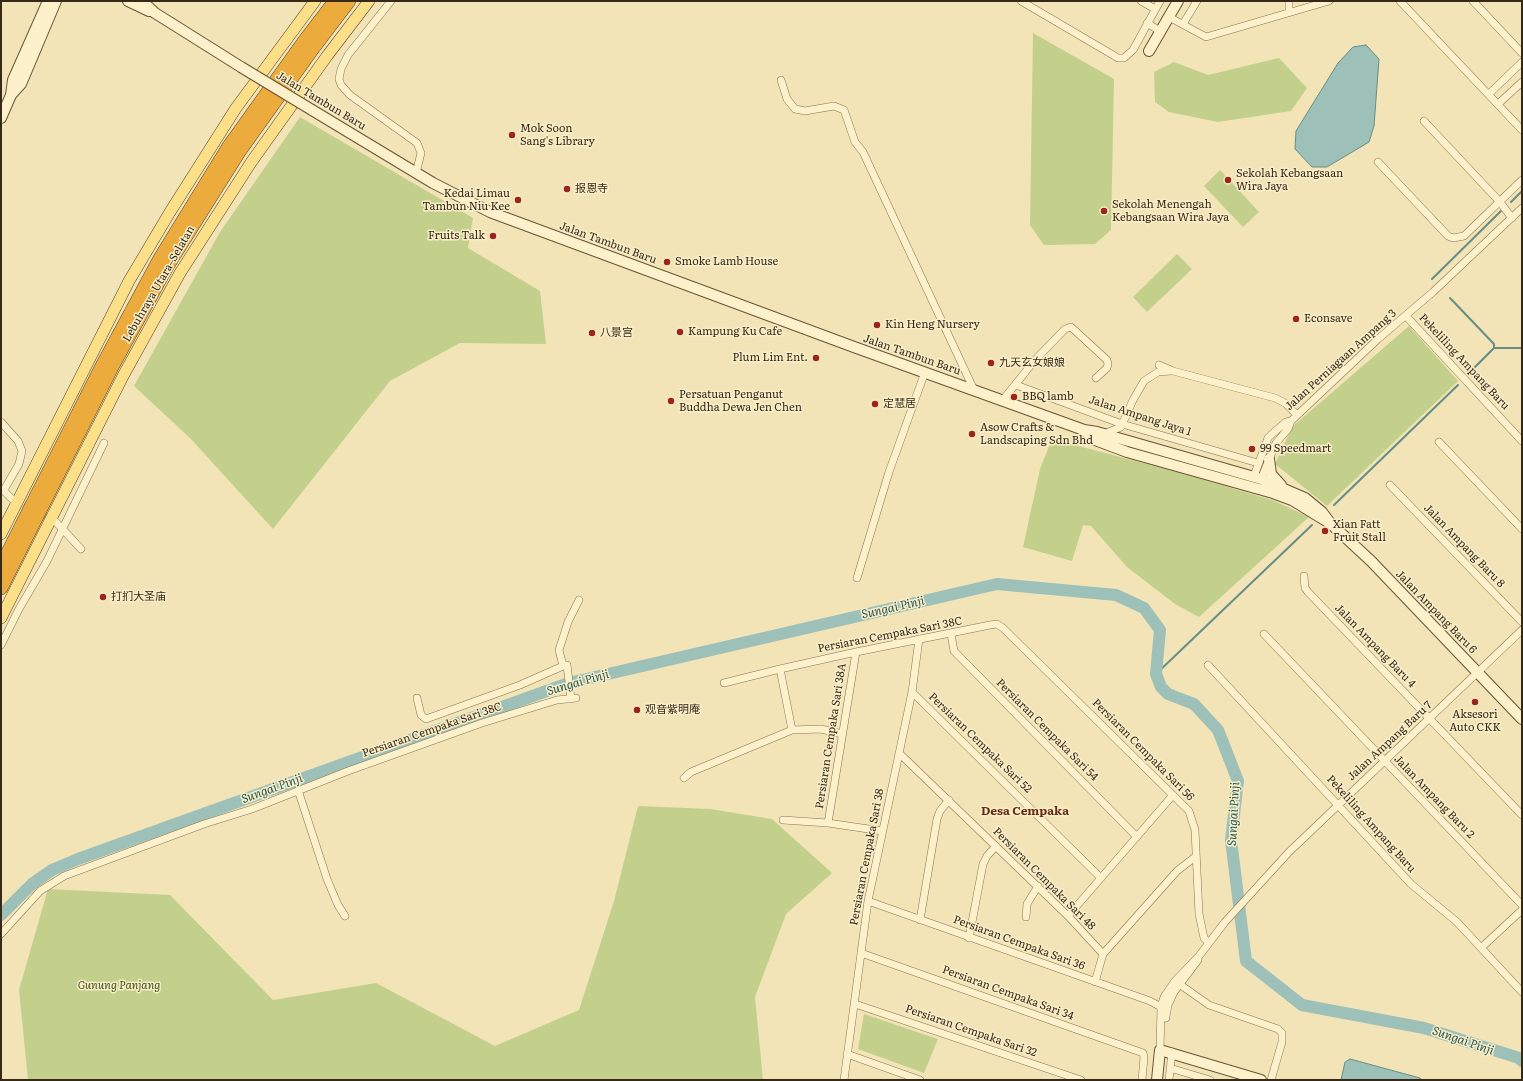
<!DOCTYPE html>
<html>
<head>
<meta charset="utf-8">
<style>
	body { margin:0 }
	#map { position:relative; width:1523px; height:1081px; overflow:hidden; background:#f2e4b7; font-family:Literata,serif }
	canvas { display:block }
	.frame { position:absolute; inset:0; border:2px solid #362918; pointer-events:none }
</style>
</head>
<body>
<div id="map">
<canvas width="1523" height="1081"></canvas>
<div class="frame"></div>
</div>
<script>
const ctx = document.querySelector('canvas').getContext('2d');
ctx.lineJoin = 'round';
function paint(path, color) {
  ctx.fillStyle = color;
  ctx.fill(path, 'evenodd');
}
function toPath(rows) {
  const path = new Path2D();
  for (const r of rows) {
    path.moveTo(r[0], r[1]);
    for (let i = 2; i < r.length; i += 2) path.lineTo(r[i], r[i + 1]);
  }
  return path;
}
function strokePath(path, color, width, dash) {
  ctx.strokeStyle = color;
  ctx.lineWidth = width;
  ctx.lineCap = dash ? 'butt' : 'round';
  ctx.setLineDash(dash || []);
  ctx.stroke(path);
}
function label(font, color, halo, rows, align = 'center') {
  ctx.font = font + ' Literata,"Noto Sans SC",serif';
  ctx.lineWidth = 3;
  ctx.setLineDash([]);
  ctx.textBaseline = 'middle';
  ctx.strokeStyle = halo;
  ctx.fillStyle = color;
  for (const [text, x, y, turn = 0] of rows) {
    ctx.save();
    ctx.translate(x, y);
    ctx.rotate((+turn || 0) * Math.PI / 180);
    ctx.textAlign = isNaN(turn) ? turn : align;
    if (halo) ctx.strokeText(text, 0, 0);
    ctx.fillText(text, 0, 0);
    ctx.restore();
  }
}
paint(toPath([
	[1033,33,1114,79,1111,230,1095,244,1044,245,1030,225],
	[1279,58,1307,88,1291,111,1218,122,1169,112,1155,102,1154,72,1174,62,1208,75],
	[300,117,473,218,468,248,540,291,546,344,460,343,390,381,273,529,190,438,134,386,220,232],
	[1220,170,1259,212,1243,227,1204,186],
	[1177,254,1192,269,1147,312,1133,297],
	[1409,326,1458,381,1327,506,1275,464,1292,427],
	[1052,439,1181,473,1272,500,1309,517,1199,617,1175,604,1127,567,1091,526,1083,525,1072,561,1023,547,1040,469],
	[638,806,710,809,772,819,832,873,786,914,755,997,763,1080,28,1080,19,990,48,889,170,895,273,1000,376,983,495,1046,579,1010,614,901],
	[864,1014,938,1039,924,1073,858,1049]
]), '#c3d08b');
const water = toPath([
	[1366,45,1379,59,1374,126,1369,142,1327,167,1312,167,1295,149,1296,131,1338,63,1353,47,1366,45],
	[1350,1059,1420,1078,1422,1080,1341,1080,1345,1062,1350,1059]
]);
paint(water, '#9dc1b9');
strokePath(water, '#658e87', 1);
strokePath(toPath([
	[1511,202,1522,191],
	[1432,279,1501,211],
	[1450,298,1494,344,1494,348],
	[1474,368,1494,348,1522,348],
	[1334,505,1458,385],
	[1156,674,1312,525]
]), '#658e87', 2);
strokePath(toPath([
	[1,915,32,884,52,870,78,859,569,683,997,584,1116,595,1144,608,1160,630,1156,674,1161,687,1168,694,1194,704,1218,730,1238,781,1231,840,1246,961,1302,1005,1424,1028,1519,1058,1522,1061]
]), '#9dc1b9', 12);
strokePath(toPath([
	[14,500,54,521]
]), '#ccbf97', 7, [7, 3.5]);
const street = toPath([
	[391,1,348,55,341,69,339,79,341,85,350,95,417,143,421,153,416,173],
	[1021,1,1118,58,1124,58,1133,50,1160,1],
	[1141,1,1155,9],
	[1289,1,1289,12],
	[1400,1,1522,130],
	[1473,1,1522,53],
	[1169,17,1206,37,1329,1],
	[1147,23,1160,31],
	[1183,24,1197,1],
	[781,80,787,99,795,109,805,111,834,106,844,110,855,142,863,152,974,390],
	[1489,94,1522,62],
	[1498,104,1522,82],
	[1424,121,1499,201,1512,218],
	[1378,162,1448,236,1453,238,1464,236,1522,180],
	[1406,316,1522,441],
	[1159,365,1173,371,1275,398,1285,403,1297,415],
	[1016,385,1122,424,1258,463],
	[1002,401,1035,360,1065,329,1071,327,1107,360,1108,364,1107,368,1096,378],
	[1,422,18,441,22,451,19,464,5,488,5,492,12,499],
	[1104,434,1121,427,1133,400,1144,381,1158,372,1171,371],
	[1439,442,1522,529],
	[1254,476,1268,438,1272,434,1286,422,1291,421,1378,339,1433,292,1522,208],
	[1261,479,1276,443,1288,429,1291,421],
	[1390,485,1522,622],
	[56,522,81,549],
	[1304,576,1305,588,1308,592,1522,815],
	[857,578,889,472,925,372],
	[951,634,954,651,1137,837],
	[1264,634,1522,905],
	[1,645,19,609,47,561,104,443],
	[1208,665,1411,884,1457,922,1522,992],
	[780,669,792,730],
	[724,683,780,669,856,652,990,625,997,624,1003,628,1189,811,1195,830,1199,914,1204,938,1209,943],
	[912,692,1101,878],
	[417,698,421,715,426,719,520,685,563,666],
	[571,699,567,665,563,666,559,650,568,622,579,600],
	[899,753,1068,916,1103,954],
	[684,778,691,772,792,730,821,729,842,734],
	[298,790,327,879,338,905,345,916],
	[783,820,828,823,882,831],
	[828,823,856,652],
	[868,901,1150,1001,1161,1007,1166,1018],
	[1068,916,1173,795],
	[1026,917,1027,904,1038,886],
	[920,920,937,819,940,811,949,800],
	[1,934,40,891,64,876,204,824,252,809,348,771,482,723,557,700,576,698],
	[969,938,983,864,987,856,996,846],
	[1482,947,1522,910],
	[861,953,1143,1053,1144,1057,1142,1080],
	[1175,981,1209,1005,1278,1029,1282,1033,1282,1042,1271,1080],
	[1095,982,1103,954,1177,871,1195,857],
	[855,1004,1081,1080],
	[1166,1016,1168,1005,1174,992,1198,960],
	[1160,1050,1161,1007,1164,997,1175,981,1199,956,1225,922,1289,852,1522,630],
	[847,1054,920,1080],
	[1170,1068,1210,1080],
	[844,1080,868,901,912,692,919,639],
	[1169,1080,1172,1052]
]);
const secondary = toPath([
	[128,1,149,11],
	[142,1,155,13,241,67],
	[1149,51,1178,1],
	[11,95,21,84,56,1],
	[312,110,433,183,490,212,854,347,1084,430,1097,432,1261,479,1305,498,1322,512,1331,524],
	[1,118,11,95,13,80,48,1],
	[1084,430,1095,440,1127,452,1273,493,1292,500,1331,524,1371,561,1522,719],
	[1269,459,1271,474,1281,485],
	[1157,1080,1160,1050,1261,1080]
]);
const primary = toPath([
	[1,534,129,281,170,212,236,108,315,1],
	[1,618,123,376,180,273,252,161,327,56,369,1]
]);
const highway = toPath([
	[1,566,103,364,159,260,229,146,305,40,335,1],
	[1,588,111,369,168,265,239,152,314,47,349,1]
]);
strokePath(street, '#897352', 8);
strokePath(secondary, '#6a5335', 12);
strokePath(primary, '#554027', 12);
strokePath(highway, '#554027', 14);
strokePath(street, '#fcf1cb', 7);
strokePath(secondary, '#fcf1cb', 10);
strokePath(primary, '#fbdf89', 11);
strokePath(highway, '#ecab3d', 13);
const secondaryBridge = toPath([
	[241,67,312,110]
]);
strokePath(secondaryBridge, '#6a5335', 12, []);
strokePath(secondaryBridge, '#fcf1cb', 10);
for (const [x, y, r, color] of [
	[512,135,4,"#9d241c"],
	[1228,180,4,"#9d241c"],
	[567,189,4,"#9d241c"],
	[518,200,4,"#9d241c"],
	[1104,211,4,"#9d241c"],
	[493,236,4,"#9d241c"],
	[667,262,4,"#9d241c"],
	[1296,319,4,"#9d241c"],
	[877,325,4,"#9d241c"],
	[680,332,4,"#9d241c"],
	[592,333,4,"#9d241c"],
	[816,358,4,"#9d241c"],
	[991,363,4,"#9d241c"],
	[1014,397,4,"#9d241c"],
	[671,401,4,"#9d241c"],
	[875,404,4,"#9d241c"],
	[972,434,4,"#9d241c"],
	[1252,449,4,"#9d241c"],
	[1325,531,4,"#9d241c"],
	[103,597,4,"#9d241c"],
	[1475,702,4,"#9d241c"],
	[637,710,4,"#9d241c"]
]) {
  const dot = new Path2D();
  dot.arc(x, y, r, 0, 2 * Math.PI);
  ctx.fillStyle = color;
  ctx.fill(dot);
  strokePath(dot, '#f9eec8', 1.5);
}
label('11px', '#362918', '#f9eec8', [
	["Jalan Tambun Baru",321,101,31],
	["Jalan Tambun Baru",608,243,20],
	["Lebuhraya Utara–Selatan",159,284,-60],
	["Jalan Tambun Baru",912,355,19],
	["Jalan Perniagaan Ampang 3",1341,360,-42],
	["Pekeliling Ampang Baru",1464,362,47],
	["Jalan Ampang Jaya 1",1140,416,18],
	["Jalan Ampang Baru 8",1464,546,46],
	["Jalan Ampang Baru 6",1436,612,46],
	["Persiaran Cempaka Sari 38C",890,635,-11],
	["Jalan Ampang Baru 4",1375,646,46],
	["Persiaran Cempaka Sari 38C",432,730,-19],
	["Persiaran Cempaka Sari 54",1047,730,45],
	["Persiaran Cempaka Sari 38A",831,736,-81],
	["Jalan Ampang Baru 7",1390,741,-43],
	["Persiaran Cempaka Sari 52",980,743,44],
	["Persiaran Cempaka Sari 56",1143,750,45],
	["Jalan Ampang Baru 2",1434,797,46],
	["Pekeliling Ampang Baru",1371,824,48],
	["Persiaran Cempaka Sari 38",867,857,-79],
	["Persiaran Cempaka Sari 48",1044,879,45],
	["Persiaran Cempaka Sari 36",1019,943,20],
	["Persiaran Cempaka Sari 34",1008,993,20],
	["Persiaran Cempaka Sari 32",971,1031,19]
]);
label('11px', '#362918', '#f9eec8', [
	["Mok Soon",520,129],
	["Sang's Library",520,142],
	["Sekolah Kebangsaan",1236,174],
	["Wira Jaya",1236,187],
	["报恩寺",575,189],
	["Kedai Limau",510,194,"right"],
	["Tambun Niu Kee",510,207,"right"],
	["Sekolah Menengah",1112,205],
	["Kebangsaan Wira Jaya",1112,218],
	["Fruits Talk",485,236,"right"],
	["Smoke Lamb House",675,262],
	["Econsave",1304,319],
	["Kin Heng Nursery",885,325],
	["Kampung Ku Cafe",688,332],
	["八景宫",600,333],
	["Plum Lim Ent.",808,358,"right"],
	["九天玄女娘娘",999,363],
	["Persatuan Penganut",679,395],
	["Buddha Dewa Jen Chen",679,408],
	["BBQ lamb",1022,397],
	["定慧居",883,404],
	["Asow Crafts &",980,428],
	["Landscaping Sdn Bhd",980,441],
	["99 Speedmart",1260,449],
	["Xian Fatt",1333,525],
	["Fruit Stall",1333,538],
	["打扪大圣庙",111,597],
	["观音紫明庵",645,710],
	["Aksesori",1475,715,"center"],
	["Auto CKK",1475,728,"center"]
], 'left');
label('italic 11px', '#42541d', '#f9eec8', [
	["Gunung Panjang",119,986]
]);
label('italic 12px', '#265757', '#f9eec8', [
	["Sungai Pinji",893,608,-13],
	["Sungai Pinji",578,683,-16],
	["Sungai Pinji",272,789,-20],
	["Sungai Pinji",1234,814,-87],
	["Sungai Pinji",1463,1041,19]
]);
label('bold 12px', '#662b14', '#f9eec8', [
	["Desa Cempaka",1025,811]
]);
</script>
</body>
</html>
